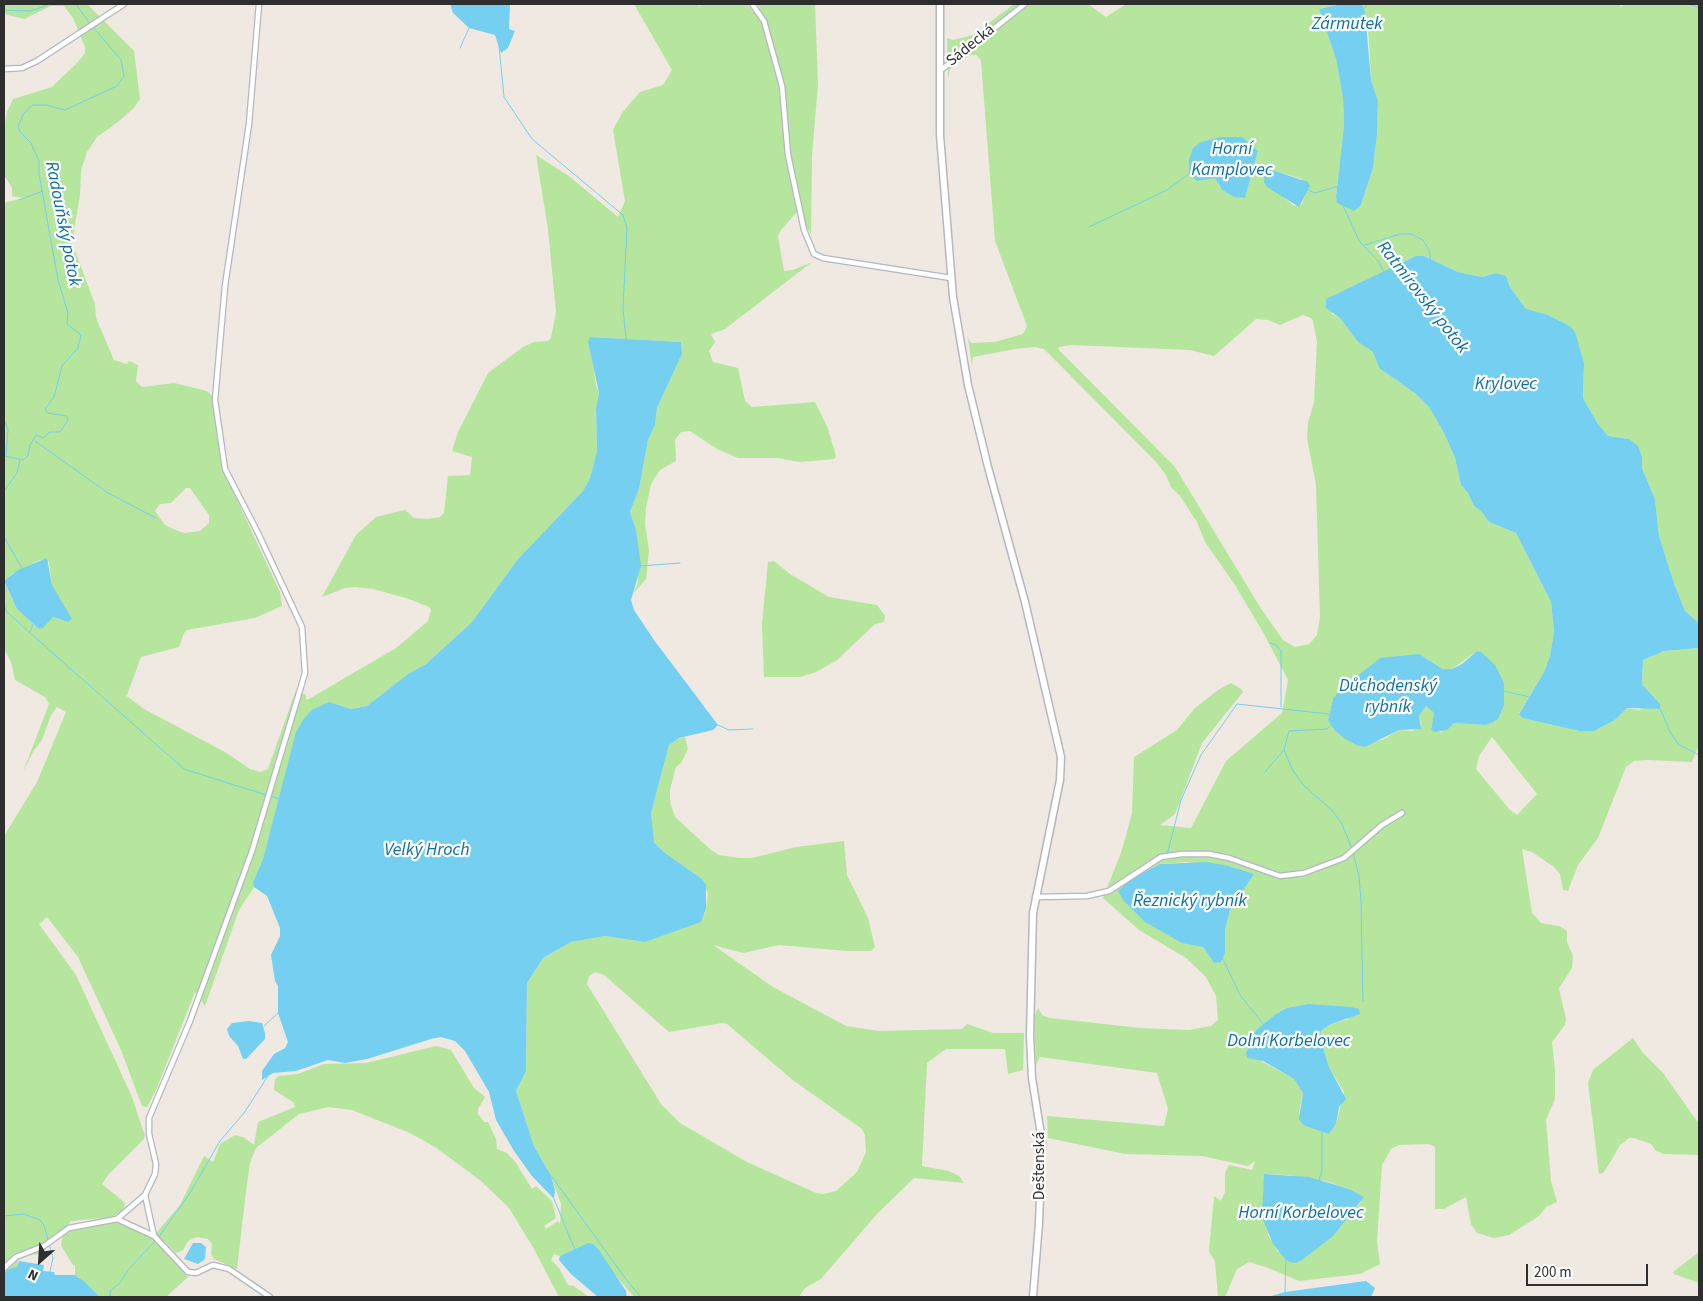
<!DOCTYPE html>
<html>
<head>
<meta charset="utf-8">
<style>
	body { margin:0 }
	#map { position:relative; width:1703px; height:1301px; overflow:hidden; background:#efe9e1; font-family:"Source Sans 3",sans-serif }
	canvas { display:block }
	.frame { position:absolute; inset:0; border:5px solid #2e2e2e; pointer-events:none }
	.north { position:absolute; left:15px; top:1236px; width:50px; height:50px; -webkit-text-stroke:4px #fff; paint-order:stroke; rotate:206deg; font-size:14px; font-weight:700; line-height:20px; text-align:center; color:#2e2e2e }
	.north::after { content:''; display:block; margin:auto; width:18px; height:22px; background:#2e2e2e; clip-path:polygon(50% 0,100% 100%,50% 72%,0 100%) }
	.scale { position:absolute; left:1526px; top:1264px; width:122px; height:22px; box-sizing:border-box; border:2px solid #2e2e2e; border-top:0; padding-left:6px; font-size:15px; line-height:18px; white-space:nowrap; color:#2e2e2e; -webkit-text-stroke:4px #fff; paint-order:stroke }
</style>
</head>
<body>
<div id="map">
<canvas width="1703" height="1301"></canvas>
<div class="frame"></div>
<div class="north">N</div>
<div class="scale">200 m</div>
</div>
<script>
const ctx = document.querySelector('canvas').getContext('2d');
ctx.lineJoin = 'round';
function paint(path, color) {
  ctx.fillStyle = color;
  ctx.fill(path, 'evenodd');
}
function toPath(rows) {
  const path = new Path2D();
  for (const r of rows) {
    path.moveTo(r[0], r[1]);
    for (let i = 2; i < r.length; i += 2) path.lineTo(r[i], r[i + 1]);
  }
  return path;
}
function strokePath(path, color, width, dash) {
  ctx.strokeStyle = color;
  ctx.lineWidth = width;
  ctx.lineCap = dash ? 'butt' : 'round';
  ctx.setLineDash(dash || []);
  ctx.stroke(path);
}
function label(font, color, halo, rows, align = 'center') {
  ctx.font = font + ' "Source Sans 3",sans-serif';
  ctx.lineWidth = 4.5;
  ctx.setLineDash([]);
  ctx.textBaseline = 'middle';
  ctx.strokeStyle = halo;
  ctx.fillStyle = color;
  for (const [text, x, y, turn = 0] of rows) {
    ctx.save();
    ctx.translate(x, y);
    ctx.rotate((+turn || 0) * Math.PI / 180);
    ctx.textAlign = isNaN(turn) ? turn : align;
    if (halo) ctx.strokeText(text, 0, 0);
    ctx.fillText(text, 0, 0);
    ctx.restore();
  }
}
paint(toPath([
	[4,4,87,4,134,51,140,99,134,108,118,122,97,137,87,152,81,170,80,195,72,243,95,304,96,318,114,360,127,364,129,361,138,365,136,381,142,387,174,383,207,391,218,401,229,483,280,592,282,606,255,618,187,630,184,633,179,647,141,657,127,695,124,694,144,709,225,752,250,769,260,772,268,769,296,690,306,695,306,700,309,699,396,648,428,621,431,610,429,607,406,598,373,589,355,587,345,588,322,597,356,535,376,517,405,510,414,518,427,519,440,517,444,513,448,476,470,475,472,457,452,451,458,432,488,373,523,347,534,342,548,341,551,338,556,312,548,229,536,155,569,176,618,217,625,201,613,130,622,113,640,92,663,85,672,70,634,4,697,4,699,6,702,4,747,4,753,12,760,8,756,4,815,4,818,84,812,156,811,234,797,212,781,230,778,236,784,271,793,270,812,262,725,329,711,334,715,342,709,351,713,362,738,368,745,401,752,407,815,402,827,426,836,456,834,459,800,462,777,458,738,458,717,449,690,431,681,432,675,440,676,461,660,470,651,484,646,508,645,524,649,550,646,579,633,594,638,583,636,530,630,512,639,489,648,440,655,425,657,408,682,354,681,342,590,337,596,386,599,393,596,408,597,451,590,478,583,491,518,559,472,622,426,664,408,674,367,706,351,709,329,702,279,799,263,859,253,882,254,887,239,910,205,1006,195,992,156,1090,147,1107,142,1106,121,1050,78,957,47,917,39,924,76,975,132,1097,145,1136,143,1140,108,1175,102,1184,125,1203,124,1209,113,1217,71,1221,52,1244,39,1254,19,1256,17,1267,9,1269,4,1273,4,836,37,782,66,712,57,707,51,715,42,740,34,750,23,772,49,704,45,697,15,680,11,662,4,649,4,582,17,609,39,629,53,617,64,621,52,585,49,562,40,560,12,574,4,582,4,203,23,198,12,196,12,188,4,175,4,128,7,112,13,99,52,87,78,62,85,53,85,47,73,18,64,6,51,6,24,19,4,14],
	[186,488,190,488,209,515,209,523,200,531,185,533,178,531,165,525,155,511,160,504,171,503],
	[1014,4,1088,4,1106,17,1126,4,1342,4,1319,9,1336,59,1343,98,1344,125,1336,197,1337,203,1361,205,1373,168,1377,134,1378,101,1371,80,1368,28,1362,4,1620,4,1621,7,1624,4,1699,4,1699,623,1685,611,1674,583,1659,536,1655,499,1642,468,1642,457,1629,439,1608,436,1602,431,1583,398,1584,363,1570,326,1548,315,1530,312,1526,309,1510,287,1506,276,1496,273,1482,277,1458,272,1424,256,1416,256,1383,272,1331,313,1340,318,1358,342,1373,352,1379,368,1416,394,1429,407,1444,433,1455,458,1461,485,1468,493,1474,506,1481,511,1489,522,1516,533,1551,602,1554,632,1550,656,1544,672,1519,713,1522,718,1579,731,1594,731,1615,720,1627,708,1639,710,1660,704,1642,684,1643,660,1664,651,1699,648,1699,745,1692,762,1647,760,1634,761,1626,767,1598,838,1578,865,1568,891,1563,890,1560,874,1554,867,1532,852,1522,849,1532,913,1541,923,1559,926,1567,931,1567,942,1573,956,1572,968,1559,988,1566,1019,1565,1025,1552,1042,1555,1070,1555,1099,1546,1120,1551,1181,1557,1202,1546,1207,1539,1216,1509,1235,1494,1238,1477,1233,1471,1224,1466,1197,1444,1209,1435,1209,1435,1147,1428,1144,1399,1145,1391,1149,1382,1165,1377,1241,1380,1264,1360,1274,1299,1281,1266,1267,1249,1262,1237,1269,1225,1297,1218,1297,1215,1262,1209,1251,1214,1196,1221,1201,1225,1192,1225,1173,1229,1165,1252,1170,1255,1161,1248,1166,1202,1156,1125,1154,1048,1138,1047,1116,1164,1126,1168,1109,1157,1073,1040,1057,1036,1065,1034,1017,1038,1008,1043,1016,1050,1018,1140,1028,1189,1030,1211,1026,1218,1020,1216,996,1206,977,1186,958,1139,930,1103,898,1122,850,1132,813,1134,757,1177,730,1194,709,1218,690,1231,683,1241,689,1243,692,1202,743,1175,814,1160,825,1191,828,1226,761,1282,713,1288,680,1264,634,1235,585,1205,542,1197,522,1180,496,1171,487,1166,475,1157,463,1051,356,1044,349,1035,347,1015,349,973,357,972,367,968,338,971,343,995,342,1023,334,1027,326,995,241,981,61,977,55,970,55,950,69,948,78,947,38,953,40,973,35],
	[1258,151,1245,198,1234,197,1222,190,1215,178],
	[1272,170,1302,179,1307,189,1302,204,1294,206,1280,194],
	[1303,315,1311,318,1313,321,1317,342,1314,402,1308,423,1307,438,1316,485,1320,617,1317,635,1313,640,1309,644,1295,647,1283,640,1260,607,1175,467,1058,349,1059,347,1071,345,1190,350,1214,356,1256,319,1268,320,1280,325],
	[1477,651,1481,652,1504,683,1504,697,1485,725,1454,723,1441,732,1431,730,1434,713,1426,706,1419,716,1421,724,1413,731,1399,730,1382,740,1356,745,1334,730,1328,720,1333,699,1364,672,1426,658,1443,669,1452,669],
	[1492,737,1537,794,1517,815,1510,810,1476,769,1479,756],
	[1187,862,1229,866,1253,874,1230,910,1225,930,1225,953,1220,962,1214,963,1203,947,1154,927,1124,901,1130,880,1160,864],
	[1308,1004,1349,1019,1329,1025,1321,1031,1320,1036,1329,1067,1344,1092,1336,1124,1329,1134,1299,1113,1303,1093,1294,1079,1246,1053,1256,1030,1276,1014,1285,1008],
	[1265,1174,1288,1175,1325,1181,1349,1189,1361,1202,1345,1220,1278,1252,1268,1235,1263,1200],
	[774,561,790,574,829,597,877,605,885,616,884,622,875,624,837,660,816,672,800,677,764,677,762,624,768,562],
	[685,737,688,749,681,763,676,767,670,790,670,802,675,817,711,850,719,855,739,858,752,858,796,847,844,841,847,875,868,918,875,947,871,951,847,951,779,945,743,953,713,945,773,987,846,1026,879,1031,962,1029,967,1024,993,1033,1024,1033,1023,1070,1008,1074,1005,1049,946,1049,927,1063,922,1166,949,1171,959,1176,964,1183,914,1178,876,1215,821,1279,805,1288,799,1297,634,1297,588,1243,560,1256,554,1254,551,1260,559,1268,568,1285,574,1286,589,1297,559,1297,534,1249,509,1208,481,1181,435,1147,410,1133,352,1110,328,1107,299,1114,256,1148,250,1163,246,1191,237,1269,214,1259,211,1254,212,1244,208,1239,197,1237,188,1241,183,1250,176,1253,164,1241,159,1244,188,1277,166,1297,100,1297,85,1282,75,1275,75,1266,72,1264,61,1245,63,1235,76,1228,114,1222,133,1228,152,1238,180,1205,204,1156,213,1162,220,1144,235,1135,243,1137,254,1145,258,1122,295,1107,293,1102,274,1090,275,1079,279,1076,298,1074,324,1064,366,1063,436,1046,451,1050,474,1088,485,1097,478,1109,478,1114,484,1122,488,1122,496,1139,497,1149,507,1153,516,1163,532,1189,536,1186,552,1201,556,1218,544,1226,546,1229,558,1221,560,1224,561,1204,551,1176,534,1146,516,1091,526,1071,527,983,543,958,571,942,605,936,645,942,675,930,705,914,708,894,702,879,665,853,654,842,651,831,651,813,669,745,674,740],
	[595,972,604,975,669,1032,722,1023,727,1024,794,1081,862,1129,865,1135,866,1152,857,1172,836,1191,824,1194,816,1193,747,1162,680,1123,661,1104,587,984,589,976],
	[1633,1038,1643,1053,1663,1073,1699,1124,1699,1155,1664,1154,1656,1151,1651,1144,1634,1138,1629,1138,1620,1145,1611,1161,1603,1173,1599,1174,1588,1083,1593,1070],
	[1699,1252,1699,1283,1674,1274,1673,1272]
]), '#b6e59e');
paint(toPath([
	[450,4,510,4,509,29,515,31,508,48,501,53,495,35,469,28,453,13],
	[1342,4,1362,4,1365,12,1371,80,1378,101,1377,134,1373,168,1361,205,1354,211,1337,203,1336,197,1344,125,1343,98,1336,59,1319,9],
	[1221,137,1242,137,1258,151,1245,198,1234,197,1222,190,1215,178,1197,181,1189,174,1189,160,1193,148,1201,142],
	[1272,170,1308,182,1310,186,1299,207,1267,187,1264,182,1265,172],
	[1416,256,1424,256,1458,272,1482,277,1496,273,1506,276,1510,287,1526,309,1548,315,1570,326,1575,332,1584,363,1583,398,1598,424,1608,436,1629,439,1638,446,1642,457,1642,468,1655,499,1659,536,1674,583,1685,611,1699,623,1699,648,1664,651,1643,660,1642,684,1660,704,1660,709,1627,708,1615,720,1594,731,1579,731,1522,718,1519,714,1544,672,1550,656,1554,632,1551,602,1516,533,1489,522,1481,511,1474,506,1468,493,1461,485,1455,458,1444,433,1429,407,1416,394,1379,368,1373,352,1358,342,1340,318,1326,308,1326,299],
	[590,337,681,342,682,354,657,408,655,425,648,440,639,489,630,512,636,530,641,566,631,600,634,610,654,640,718,725,713,730,679,738,669,745,651,813,654,842,665,853,702,879,706,885,706,909,701,922,645,942,605,936,571,942,543,958,527,983,526,1071,516,1091,534,1146,551,1176,555,1190,554,1199,532,1176,514,1151,496,1120,489,1092,465,1051,455,1041,441,1037,431,1039,367,1059,345,1063,328,1060,296,1071,273,1073,262,1080,262,1071,274,1054,285,1048,288,1042,278,1013,278,986,275,981,271,955,280,936,280,928,267,896,254,887,253,882,263,859,296,732,303,720,312,710,329,702,351,709,367,706,408,674,426,664,472,622,518,559,583,491,590,478,597,451,596,408,599,393,588,341],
	[47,558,52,585,72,619,68,622,53,617,43,628,39,629,17,609,4,581,18,570],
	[1477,651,1481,652,1495,665,1504,683,1504,705,1498,719,1493,722,1485,725,1454,723,1447,730,1435,732,1431,730,1434,713,1426,706,1419,716,1421,729,1399,730,1365,747,1356,745,1344,738,1334,730,1328,720,1333,699,1340,690,1380,658,1419,654,1443,669,1452,669,1462,664],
	[1206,862,1229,866,1254,874,1230,910,1225,930,1225,953,1221,962,1214,963,1203,947,1182,943,1145,922,1124,901,1118,891,1130,880,1160,864],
	[1308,1004,1351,1007,1359,1009,1360,1014,1329,1025,1321,1031,1320,1037,1329,1067,1346,1099,1339,1107,1336,1124,1329,1134,1303,1125,1299,1119,1303,1093,1294,1079,1263,1061,1247,1058,1246,1053,1256,1030,1276,1014,1286,1008],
	[249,1021,262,1023,265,1033,265,1039,246,1059,243,1059,238,1046,229,1036,227,1029,232,1023],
	[1264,1174,1309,1177,1349,1189,1364,1197,1333,1236,1302,1260,1296,1263,1290,1262,1285,1259,1273,1244,1262,1217],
	[193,1243,201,1243,206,1247,205,1259,198,1264,184,1259],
	[588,1243,593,1244,599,1250,626,1291,627,1297,598,1297,571,1274,559,1260,560,1256],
	[19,1261,44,1265,43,1271,54,1272,55,1275,75,1275,85,1282,100,1297,4,1297,4,1273,9,1269,17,1267],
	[1366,1281,1375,1288,1371,1297,1268,1297,1285,1292]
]), '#75cff0');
strokePath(toPath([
	[76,4,90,24],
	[1689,4,1699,8],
	[4,10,31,11,50,4],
	[1363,10,1367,4],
	[499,46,504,97,532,139,623,215,627,228,623,308,626,340],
	[460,48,469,28],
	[1252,169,1265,172],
	[1306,189,1315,193,1339,186],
	[19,200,43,191],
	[1343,206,1360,242,1378,261,1384,272],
	[1089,227,1167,190,1190,173],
	[1365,245,1400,234,1411,234,1423,240,1429,250,1431,260],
	[4,420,8,429,6,455],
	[35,441,108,493,156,518],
	[4,456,23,460,28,456,30,445,36,435,44,438,49,432,60,432,68,420,67,416,47,413,45,409,54,397,62,366,78,348,81,335,67,324,68,313,58,280,39,174,39,161,31,143,20,132,18,126,24,113,33,105,46,105,65,110,117,86,124,76,121,60,93,27],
	[4,491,17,473,20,460],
	[4,537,22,568],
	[641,566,680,563],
	[4,603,6,611,30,633,184,769,266,795],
	[30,632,33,624],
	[1270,643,1276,645,1281,651,1281,707],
	[1503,691,1530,697],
	[1660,708,1670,732,1678,744,1699,755],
	[718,725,729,730,753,729],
	[1331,725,1327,729,1289,731,1284,750,1292,769,1304,786,1332,810,1342,824,1352,849],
	[1264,773,1283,751],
	[270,796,279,799],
	[1353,853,1359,876,1361,902,1363,1001],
	[1167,855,1181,800,1201,755,1237,704,1329,714],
	[1222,957,1240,995,1264,1025],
	[264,1026,278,1013],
	[547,1170,628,1282,641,1297],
	[1319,1180,1322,1170,1322,1129],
	[554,1199,575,1250],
	[4,1216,23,1214,40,1220,44,1225,48,1240],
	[158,1238,190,1193,220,1141,244,1113,268,1076],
	[49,1244,53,1258,50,1272],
	[1285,1292,1286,1259],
	[110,1297,110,1291,120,1283,128,1270,155,1241]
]), '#75cff0', 1);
const street = toPath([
	[752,4,764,21,782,86,788,155,804,230,814,254,823,258,951,278],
	[4,69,22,68,37,61,124,4],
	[941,70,1025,4],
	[1035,897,1087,896,1109,891,1161,857,1182,854,1209,854,1229,858,1280,876,1304,873,1344,858,1382,825,1402,813],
	[145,1195,154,1236,188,1272,196,1273,213,1265,229,1269,270,1297],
	[117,1219,154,1236],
	[4,1268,16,1257,44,1246,69,1228,117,1219,145,1195,155,1174,156,1164,149,1134,149,1118,190,1021,252,851,305,673,302,627,258,533,225,469,215,400,225,286,249,124,259,4]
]);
const secondary = toPath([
	[940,4,940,135,953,297,968,385,988,467,1025,602,1061,757,1060,780,1033,913,1030,1035,1032,1078,1042,1141,1039,1223,1033,1297]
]);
strokePath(street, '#b4b7c1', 7);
strokePath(secondary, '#b4b7c1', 9);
strokePath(street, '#fff', 4.5);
strokePath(secondary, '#fff', 6);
label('16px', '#2e2e2e', '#fff', [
	["Sádecká",971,46,-39],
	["Deštenská",1040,1166,-90]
]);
label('italic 18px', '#0d6fa3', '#fff', [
	["Zármutek",1347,25],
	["Horní",1232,150],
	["Kamplovec",1232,171],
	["Radouňský potok",62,224,79],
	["Ratmírovský potok",1422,298,52],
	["Krylovec",1506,385],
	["Důchodenský",1388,687],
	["rybník",1388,708],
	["Velký Hroch",427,851],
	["Řeznický rybník",1190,902],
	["Dolní Korbelovec",1289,1042],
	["Horní Korbelovec",1301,1214]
]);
</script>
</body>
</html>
